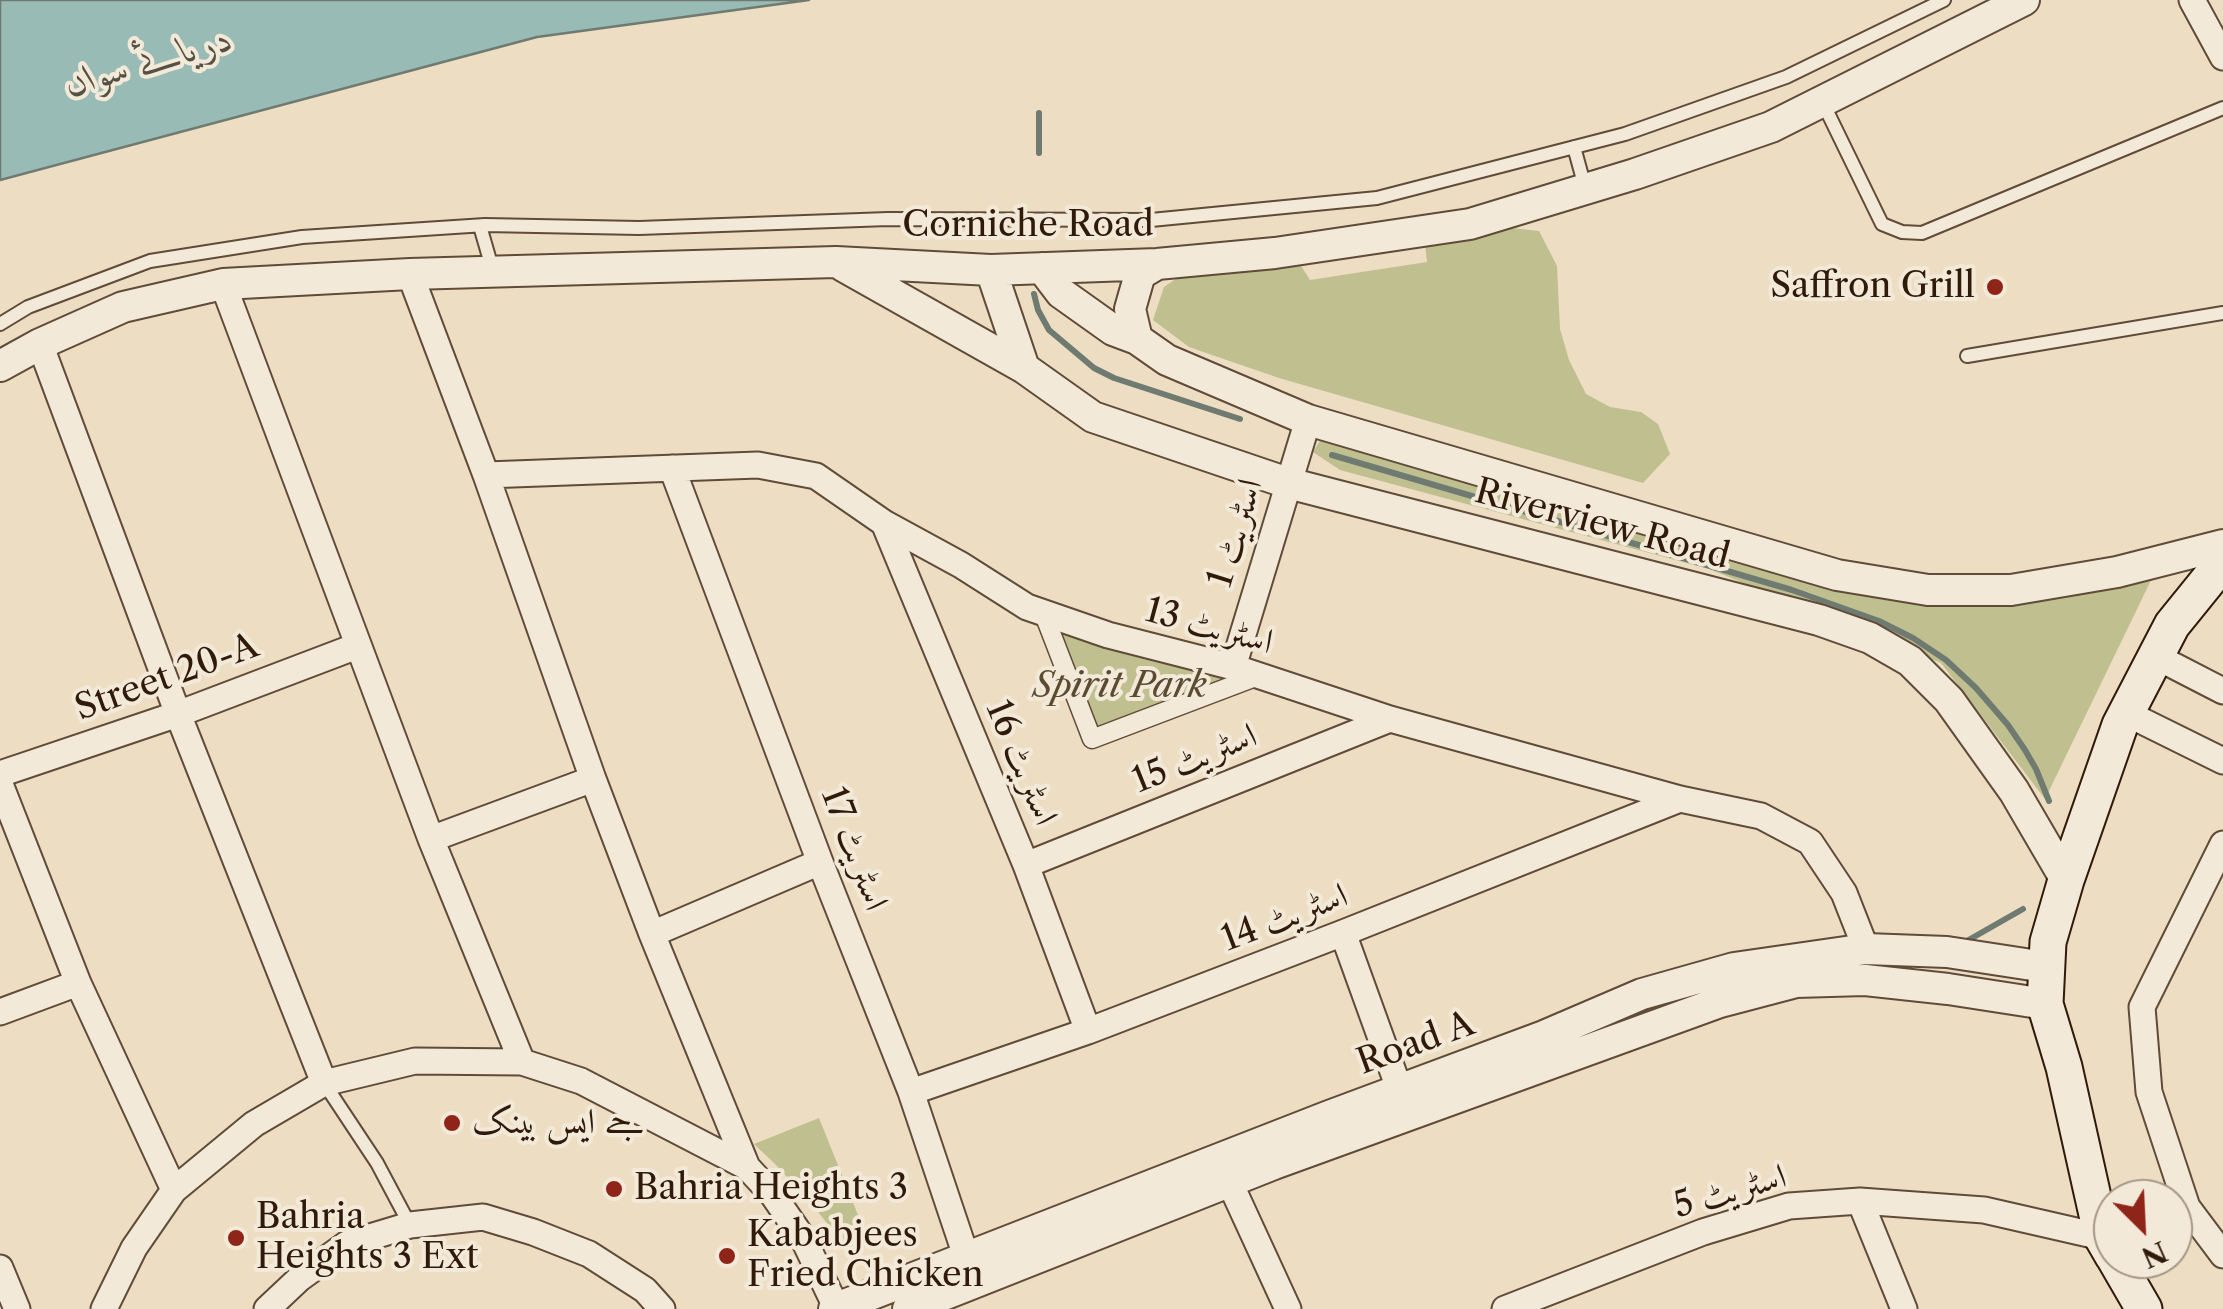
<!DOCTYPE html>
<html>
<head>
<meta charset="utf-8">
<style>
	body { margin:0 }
	#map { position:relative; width:2223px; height:1309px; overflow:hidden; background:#edddc3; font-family:"Libre Caslon Text",serif }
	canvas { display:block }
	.north { position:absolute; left:2093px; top:1179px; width:100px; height:100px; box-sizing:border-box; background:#f3e9d8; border:2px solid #a59685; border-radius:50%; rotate:156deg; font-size:28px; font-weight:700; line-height:40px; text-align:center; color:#301a09 }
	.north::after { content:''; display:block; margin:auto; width:35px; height:45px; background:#8f2418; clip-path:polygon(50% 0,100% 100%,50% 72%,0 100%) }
</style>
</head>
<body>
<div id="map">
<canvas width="2223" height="1309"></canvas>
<div class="north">N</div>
</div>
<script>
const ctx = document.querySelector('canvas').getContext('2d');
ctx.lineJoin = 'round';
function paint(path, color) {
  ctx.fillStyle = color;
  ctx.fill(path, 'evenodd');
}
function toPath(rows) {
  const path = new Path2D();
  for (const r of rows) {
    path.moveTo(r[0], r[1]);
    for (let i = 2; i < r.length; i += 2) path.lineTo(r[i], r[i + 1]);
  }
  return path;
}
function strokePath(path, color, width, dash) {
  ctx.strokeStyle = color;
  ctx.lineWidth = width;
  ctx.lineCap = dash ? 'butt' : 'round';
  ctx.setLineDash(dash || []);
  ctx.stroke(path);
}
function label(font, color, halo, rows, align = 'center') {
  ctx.font = font + ' "Libre Caslon Text",Amiri,serif';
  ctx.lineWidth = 8;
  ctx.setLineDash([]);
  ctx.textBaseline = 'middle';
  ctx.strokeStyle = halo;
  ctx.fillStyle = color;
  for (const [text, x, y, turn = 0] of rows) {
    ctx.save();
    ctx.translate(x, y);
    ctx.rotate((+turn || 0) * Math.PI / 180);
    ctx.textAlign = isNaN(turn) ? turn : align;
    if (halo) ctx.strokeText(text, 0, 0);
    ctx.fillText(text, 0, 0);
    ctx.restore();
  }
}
paint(toPath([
	[1512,228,1539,231,1557,266,1560,329,1569,360,1586,394,1610,407,1641,412,1658,424,1670,454,1643,483,1279,378,1189,347,1153,320,1164,287,1190,269,1300,264,1310,280,1427,262,1425,244,1482,237],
	[1321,439,1966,601,2156,570,2045,799,1941,663,1709,569,1340,470,1313,452],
	[1052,628,1253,678,1098,738],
	[819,1118,870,1245,850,1253,812,1204,775,1164,754,1144]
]), '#bfbf8f');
const water = toPath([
	[0,0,809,0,537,37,0,180,0,0]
]);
paint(water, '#99bbb5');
strokePath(water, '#6f7b70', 2.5);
strokePath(toPath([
	[1039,113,1039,153],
	[1034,294,1038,310,1049,330,1094,368,1114,378,1240,419],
	[1332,455,1792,590,1879,621,1913,638,1946,660,1976,688,2008,725,2025,750,2036,769,2049,801],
	[1965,942,2023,909]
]), '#6f7b70', 6);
const service = toPath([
	[1823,103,1882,224,1902,232,1922,233,2223,108],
	[1574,147,1585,187],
	[480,226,493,271],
	[0,324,28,307,150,261,302,237,485,225,639,228,888,219,1151,220,1377,198,1625,134,1786,77,1944,0],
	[1967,356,2223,313],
	[324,1083,377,1163,410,1225]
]);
const pedestrian = toPath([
	[1043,612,1092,739,1258,676]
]);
const minor = toPath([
	[2192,0,2223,57],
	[410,274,486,475,593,779,652,934,747,1167],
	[223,284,431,839,522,1062],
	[40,344,178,714,324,1083],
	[672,468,820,862,911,1092,966,1256],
	[486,475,758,465,816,476,884,523,961,565,1027,607,1108,635,1233,667,1390,719,1680,799,1761,816,1810,842,1844,893,1866,949],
	[884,523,1026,865,1088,1031],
	[2155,656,2223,691],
	[1233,667,1308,420],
	[2126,713,2223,761],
	[0,774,178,714,357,646],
	[0,784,78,983,174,1190],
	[431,839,593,779],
	[2223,844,2142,1007,2149,1092,2187,1207,2223,1255],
	[1026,865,1390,719],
	[1343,933,1400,1091],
	[652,934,820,862],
	[0,1012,78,983],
	[911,1092,1088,1031,1343,933,1680,799],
	[1230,1183,1288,1309],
	[1860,1201,1904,1309],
	[0,1268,17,1309],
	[104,1309,134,1248,174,1190,254,1124,324,1083,415,1061,522,1062,581,1081,747,1167,773,1195,804,1240,837,1309],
	[267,1309,300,1278,347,1244,410,1225,483,1217,533,1232,589,1254,645,1290,662,1309],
	[1505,1309,1703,1232,1789,1206,1860,1201,1984,1210,2102,1237]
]);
const tertiary = toPath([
	[843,266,1024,368,1093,417,1288,483,1819,620,1870,638,1910,661,1949,700,2014,791,2066,880],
	[1042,268,1061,293,1113,330,1137,339,1167,360,1308,420,1837,575,1928,590,2011,590,2117,572,2223,545],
	[991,270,1024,368],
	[1137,339,1130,309,1140,274,1157,264],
	[0,366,40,344,123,307,223,284,410,274,836,262,991,270,1157,264,1275,253,1470,224,1635,174,1771,127,2024,0],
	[834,1309,1329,1116,1544,1036,1642,994,1734,968,1866,949,1947,952,2045,967],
	[908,1309,1274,1164,1720,1002,1796,982,1865,980,1948,989,2045,1004]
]);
const secondary = toPath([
	[2113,1256,2102,1237,2064,1067,2045,1004,2048,942,2066,880,2120,725,2172,625,2223,562],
	[2115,1259,2144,1309]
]);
strokePath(service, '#5f4b38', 16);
strokePath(pedestrian, '#5f4b38', 21);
strokePath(minor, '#5f4b38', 29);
strokePath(tertiary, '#5f4b38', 34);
strokePath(secondary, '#301a09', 39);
strokePath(service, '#f3e9d8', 12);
strokePath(pedestrian, '#f3e9d8', 18);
strokePath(minor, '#f3e9d8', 25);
strokePath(tertiary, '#f3e9d8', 30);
strokePath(secondary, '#f3e9d8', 35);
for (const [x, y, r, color] of [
	[1995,287,10,"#8f2418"],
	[452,1123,10,"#8f2418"],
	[614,1189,10,"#8f2418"],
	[236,1238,10,"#8f2418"],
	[727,1256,10,"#8f2418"]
]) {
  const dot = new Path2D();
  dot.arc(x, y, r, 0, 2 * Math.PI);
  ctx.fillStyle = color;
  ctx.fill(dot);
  strokePath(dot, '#f3e9d8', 4);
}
label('35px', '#301a09', '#f3e9d8', [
	["Corniche Road",1028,226],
	["Riverview Road",1602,525,15],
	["اسٹریٹ 1",1236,533,-73],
	["اسٹریٹ 13",1209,627,15],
	["Street 20-A",167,678,-20],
	["اسٹریٹ 15",1195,759,-22],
	["اسٹریٹ 16",1021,763,67],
	["اسٹریٹ 17",854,849,69],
	["اسٹریٹ 14",1285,918,-21],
	["Road A",1416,1044,-20],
	["اسٹریٹ 5",1730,1192,-16]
]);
label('35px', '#301a09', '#f3e9d8', [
	["Saffron Grill",1975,287,"right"],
	["جے ایس بینک",472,1123],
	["Bahria Heights 3",634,1189],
	["Bahria",256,1218],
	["Heights 3 Ext",256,1258],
	["Kababjees",747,1236],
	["Fried Chicken",747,1276]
], 'left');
label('italic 35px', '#5b4c31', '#f3e9d8', [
	["Spirit Park",1120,687]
]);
label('italic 38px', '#555245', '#f3e9d8', [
	["دریائے سواں",149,62,-16]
]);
</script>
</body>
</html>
